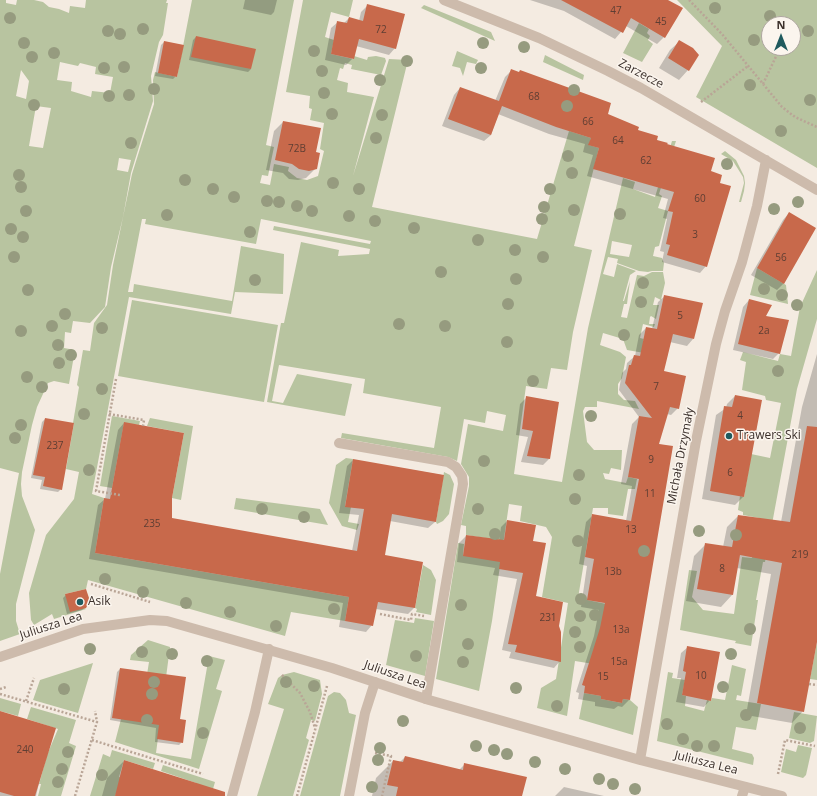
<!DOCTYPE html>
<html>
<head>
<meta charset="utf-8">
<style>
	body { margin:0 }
	#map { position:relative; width:817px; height:796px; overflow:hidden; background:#f4ebe1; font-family:"Open Sans",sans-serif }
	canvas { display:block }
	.north { position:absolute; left:761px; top:16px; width:40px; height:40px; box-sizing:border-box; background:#fbf5ee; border:1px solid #aea6a0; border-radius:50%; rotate:0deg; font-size:11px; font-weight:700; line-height:16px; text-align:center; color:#3b302b }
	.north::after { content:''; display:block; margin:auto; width:14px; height:18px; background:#1f5a5e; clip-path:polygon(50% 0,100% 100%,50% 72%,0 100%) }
</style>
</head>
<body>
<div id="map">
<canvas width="817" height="796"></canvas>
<div class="north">N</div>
</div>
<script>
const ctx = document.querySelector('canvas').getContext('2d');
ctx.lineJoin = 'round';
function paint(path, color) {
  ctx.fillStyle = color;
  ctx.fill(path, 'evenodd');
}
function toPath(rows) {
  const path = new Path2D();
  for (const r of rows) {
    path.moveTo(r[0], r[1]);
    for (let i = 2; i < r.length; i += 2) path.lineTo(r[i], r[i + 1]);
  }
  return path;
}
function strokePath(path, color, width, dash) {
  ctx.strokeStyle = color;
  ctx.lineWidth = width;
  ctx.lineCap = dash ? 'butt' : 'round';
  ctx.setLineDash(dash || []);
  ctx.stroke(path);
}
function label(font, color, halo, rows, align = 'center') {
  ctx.font = font + ' "Open Sans",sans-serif';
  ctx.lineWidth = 3;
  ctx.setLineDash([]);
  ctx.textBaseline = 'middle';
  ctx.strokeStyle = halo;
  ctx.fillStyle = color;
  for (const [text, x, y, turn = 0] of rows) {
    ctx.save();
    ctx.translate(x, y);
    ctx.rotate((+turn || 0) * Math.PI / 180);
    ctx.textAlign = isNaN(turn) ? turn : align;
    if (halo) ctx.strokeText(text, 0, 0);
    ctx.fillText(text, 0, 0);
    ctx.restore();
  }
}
paint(toPath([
	[0,0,6,0,6,3,16,5,17,0,34,0,43,2,49,7,59,9,69,13,70,6,85,8,86,0,167,0,166,3,168,3,163,35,159,42,151,76,153,101,131,173,123,217,111,267,105,307,90,323,73,321,71,333,65,332,64,348,75,350,69,384,54,381,48,383,37,407,32,425,22,472,21,484,22,496,35,530,16,604,16,621,20,634,0,641,0,574,19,473,0,468],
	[60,62,78,66,80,63,96,67,95,74,113,77,110,93,92,91,91,97,71,91,72,82,57,80],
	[21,70,29,81,26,99,16,96],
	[36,106,51,108,43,148,29,146],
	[119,158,131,160,128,172,117,170],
	[192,0,294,0,266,145,274,147,268,176,262,175,260,183,270,185,274,164,289,167,288,171,297,178,307,180,318,176,324,151,320,149,324,123,310,120,312,109,309,108,310,96,286,92,303,0,353,0,349,17,331,12,325,37,334,40,331,54,353,59,354,56,367,60,368,57,376,56,385,58,386,61,381,75,351,69,352,65,345,63,343,69,340,68,337,80,348,83,347,92,374,97,353,176,389,59,408,60,372,207,537,239,569,131,591,138,589,145,599,148,574,246,592,250,573,332,567,370,551,368,547,389,526,386,514,474,562,482,588,328,623,178,635,182,633,189,655,197,672,141,676,141,659,194,662,196,658,208,668,211,659,246,655,247,653,256,662,258,664,263,663,271,652,271,648,272,639,271,617,263,618,259,608,257,603,274,614,277,617,264,636,271,630,275,623,301,624,301,630,281,627,304,624,304,621,317,627,318,637,275,644,276,652,272,663,272,665,283,661,300,655,297,653,305,659,305,656,319,651,316,650,317,649,324,655,324,654,327,643,324,640,338,644,339,643,341,669,347,667,357,627,350,623,339,603,333,600,345,620,352,626,357,622,378,618,384,618,394,624,400,635,401,639,409,597,401,597,407,585,407,583,411,587,442,594,450,622,450,621,470,611,468,609,474,603,473,605,479,626,483,628,477,637,479,635,489,628,489,623,516,608,514,608,508,593,508,578,598,611,605,600,665,575,661,567,716,537,708,541,688,556,679,568,603,542,597,552,537,546,527,520,521,522,506,509,504,492,621,479,691,436,679,458,543,464,544,463,556,485,538,466,535,466,526,461,525,469,486,469,477,461,464,468,424,503,431,506,415,487,411,485,423,464,419,457,461,448,457,341,438,342,433,434,448,441,407,363,393,365,379,279,365,272,401,283,403,297,374,352,384,345,416,267,402,281,323,284,323,301,242,339,250,338,256,369,254,370,249,273,230,274,226,370,244,371,241,261,219,256,244,145,224,146,219,142,219,128,292,133,292,134,284,232,301,241,246,284,254,283,294,235,292,231,314,129,297,92,494,104,498,95,553,349,597,345,621,291,612,285,636,88,580,86,589,65,594,86,609,54,619,52,614,34,625,31,620,29,593,43,545,46,535,74,499,79,472,66,469,74,423,73,423,79,387,77,385,83,350,90,351,94,323,107,305,113,265,132,174,154,104,153,80,155,72,177,77],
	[612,241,632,245,629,257,610,254],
	[677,0,817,0,817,168,696,97,722,46],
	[769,24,793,24,793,48,769,48],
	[424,5,491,32,495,41,421,8],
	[639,23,649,29,647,33,650,36,648,40,653,44,642,62,623,53],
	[457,51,478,60,476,64,467,62,463,76,460,68,452,66],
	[545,55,584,75,583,80,543,62],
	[725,151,736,160,744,176,745,183,744,191,741,202,739,202,744,183,743,177,733,161,721,154],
	[757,268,786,285,788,304,750,295],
	[817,270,817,319,797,389,765,562,763,562,756,600,758,600,751,646,735,643,736,641,680,630,689,570,697,571,692,597,703,610,734,614,742,557,752,558,759,518,743,515,743,512,738,510,740,496,744,497,751,454,770,458,781,403,766,400,765,396,742,390,746,362,740,360,743,352,778,361,780,354,791,356,800,307],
	[132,300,278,325,264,402,118,376],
	[112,416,140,421,139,425,124,423,112,488,100,486],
	[150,418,193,426,181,500,172,498,184,433,147,426],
	[346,458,353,459,345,506,351,507,348,522,359,524,357,530,342,526,329,503,336,465],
	[444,472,450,475,454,484,449,514,443,521,437,524,436,522],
	[236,498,320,509,328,525,234,509],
	[423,565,431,570,436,580,431,615,416,612,417,609,415,608],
	[415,618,434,621,425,676,386,665,395,620,414,623],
	[148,640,170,647,156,753,191,759,209,656,225,660,216,689,222,691,199,769,115,742,121,719,145,687,149,662,130,660,131,655],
	[817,642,817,680,810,679],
	[93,663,78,713,33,700,40,680],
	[732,665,746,669,741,696,737,695,736,700,761,704,756,730,736,727,732,749,752,754,754,758,753,765,657,741,668,672,673,673,672,678,685,680,682,695,686,696,685,706,704,711,707,700,711,701,712,698,725,700],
	[294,672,320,680,322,694,315,721,311,720,306,738,309,740,293,796,257,796,284,709,268,704,278,678,282,675],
	[334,692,340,693,346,700,349,713,356,715,340,796,300,796,328,696],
	[584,693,601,696,601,699,622,703,623,699,630,700,638,707,633,735,579,719],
	[0,698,21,704,18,716,0,711],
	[31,707,76,720,69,743,76,746,61,796,38,796,41,784,39,784,47,755,58,729,27,719],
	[794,712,817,716,814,741,810,743,789,738],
	[798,745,812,748,806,775,803,778,781,772,786,749,796,752],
	[112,750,155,763,153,769,124,760,119,777,123,778,115,796,90,796,103,754,110,757],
	[163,765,215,782,211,796,192,796,196,783,161,771]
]), '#b8c4a0');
paint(toPath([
	[245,0,277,0,274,12,271,15,243,9],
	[530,0,666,0,664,37,657,44,626,26,615,39,564,11],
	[368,5,395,48,389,55,356,46,353,58,346,65,325,60,331,28,338,22,344,23,349,18,359,21,361,12],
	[196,37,251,69,248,72,189,60,193,40],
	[680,41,688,70,679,80,659,68,670,50],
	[164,42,176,76,173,79,155,76,161,45],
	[511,71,607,114,666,145,710,172,706,266,700,273,662,262,664,252,660,251,667,219,663,218,668,199,587,176,593,155,583,152,585,144,549,134,498,114,491,135,484,141,442,126,454,95,460,88,495,101,505,77],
	[283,122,315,153,316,168,306,178,298,180,289,179,283,173,266,170,274,131],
	[789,213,784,283,777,290,751,275,783,220],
	[665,296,693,339,687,346,670,342,663,371,678,408,671,415,667,414,658,444,672,447,629,700,622,707,618,706,614,709,595,706,595,702,578,699,579,693,576,692,594,636,599,610,581,607,587,566,579,564,586,522,593,515,626,521,632,486,621,484,632,424,639,417,619,390,622,373,626,369,627,363,635,356,639,335,646,328,652,329,658,302],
	[749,300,765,316,779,353,773,359,733,350,743,307],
	[817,354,817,636,803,711,792,723,746,715,771,574,737,568,732,595,721,607,686,601,694,556,706,544,723,547,727,527,738,516,781,522,802,407],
	[735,396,743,497,735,505,702,499,716,415,726,408,727,404],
	[527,397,549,459,543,465,521,462,528,437,516,435,520,404],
	[45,419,61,489,58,492,40,489,42,480,31,478,42,422],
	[124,423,171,498,171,519,352,551,359,515,339,513,347,466,353,460,442,475,435,522,428,528,390,521,384,556,422,563,414,608,408,614,376,609,372,625,366,632,339,627,343,603,89,559,98,505,105,499,118,430],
	[507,521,532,541,535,597,558,626,560,661,554,668,509,658,511,652,502,650,517,579,493,575,495,568,457,562,459,543,466,536,499,541,501,527],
	[66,595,85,607,82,610,67,614,63,598],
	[688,647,710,700,704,707,676,702,681,678,677,678,681,653],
	[120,669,179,720,182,742,179,745,155,742,156,728,110,720,117,672],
	[0,712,43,766,36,796,0,796],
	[405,757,459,770,465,764,521,796,372,796,376,778,393,761,400,762],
	[124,761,191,796,102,796,107,778],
	[564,787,604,796,555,796]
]), '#0003');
paint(toPath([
	[561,0,668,0,683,8,665,38,631,18,623,33],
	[367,4,405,14,396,49,359,39,354,59,331,54,337,21,347,23,349,17,363,21],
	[196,36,256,49,251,69,191,57],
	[679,40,693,48,699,55,689,71,668,58],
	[164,41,184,45,177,77,158,73],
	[511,69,519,72,520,70,611,103,608,114,639,127,638,130,658,136,657,140,668,143,667,144,715,158,711,171,722,175,720,183,731,186,707,267,667,255,670,245,666,244,673,212,668,211,674,192,593,169,599,148,588,145,591,138,556,127,502,106,491,135,448,119,460,87,499,101],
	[283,121,321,128,316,152,320,153,317,169,309,171,299,169,292,164,275,160],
	[789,212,816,228,784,284,757,268],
	[664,295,703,303,694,339,673,334,664,371,686,376,679,409,670,407,659,444,673,446,630,700,623,699,622,703,601,699,601,696,584,693,585,686,582,685,600,628,605,603,587,600,594,559,585,557,592,514,631,521,639,479,628,477,639,416,652,418,625,383,629,365,631,365,634,355,640,356,646,327,657,329],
	[749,299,772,305,766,316,789,320,780,354,738,344],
	[735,395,762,400,744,497,710,491,724,406,732,407],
	[526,396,559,402,550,459,527,456,533,431,522,429],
	[45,418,74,423,62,490,43,486,45,477,33,475],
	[124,422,184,433,172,498,172,518,357,551,364,509,345,507,353,459,444,475,436,522,392,514,385,555,423,562,415,608,378,602,373,626,345,621,349,597,95,553,104,498,110,499],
	[807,426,817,427,817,642,804,712,757,703,782,563,740,555,733,595,697,589,705,543,732,547,738,515,790,522],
	[507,520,536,525,533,541,546,543,536,596,563,602,559,626,561,632,561,662,515,652,517,645,508,644,523,573,499,569,500,562,463,556,466,535,504,540],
	[86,589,90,601,86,608,70,612,65,594],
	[687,646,720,652,711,701,682,695,686,672,683,671],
	[120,668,186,677,180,719,186,720,183,743,157,739,159,725,112,718],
	[0,711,56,728,35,796,14,796,0,792],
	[405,756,463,770,464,763,527,777,522,796,396,796,398,787,387,785,393,760,403,762],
	[124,760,225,792,225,796,115,796]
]), '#c8694b');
strokePath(toPath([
	[689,0,722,34,782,107,795,117,817,127],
	[763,84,780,48],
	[701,102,748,66],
	[116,379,96,491,120,495],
	[109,414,144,420,143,426],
	[91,584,150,602],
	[380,614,411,620,412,614,424,616],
	[282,675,300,693,310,712,315,728],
	[809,684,817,685],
	[0,689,6,687],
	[0,694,97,722],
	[26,701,34,678],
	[92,740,203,774],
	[375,753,391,756,382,796],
	[778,774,785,740,815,746],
	[75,796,97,722,95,711],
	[297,796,327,686]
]), '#b9a596', 2.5, [2, 2]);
strokePath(toPath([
	[339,443,448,462,456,467,462,476,463,484,426,699],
	[232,796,255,712,269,649],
	[349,796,365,713,375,682],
	[742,796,745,787]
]), '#cdbbac', 10);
strokePath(toPath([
	[444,0,539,38,608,71,641,88,817,190],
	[0,657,83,629,150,620,167,621,332,668,429,700,640,760,782,796],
	[640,760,696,441,716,344,725,311,742,262,757,206,766,160]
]), '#cdbbac', 10);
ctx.fillStyle = '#969b7f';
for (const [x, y] of [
	[715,8],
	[770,16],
	[10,18],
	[143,29],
	[108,31],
	[808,31],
	[120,34],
	[754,40],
	[24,43],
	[483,43],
	[524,47],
	[314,51],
	[54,53],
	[32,57],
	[407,61],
	[124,67],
	[104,68],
	[481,68],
	[322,71],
	[380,80],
	[750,85],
	[154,89],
	[574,90],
	[324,93],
	[129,95],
	[109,96],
	[810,100],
	[34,105],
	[567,106],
	[332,114],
	[382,115],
	[781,131],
	[376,138],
	[131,143],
	[568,156],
	[727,164],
	[572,173],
	[19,175],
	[185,180],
	[333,183],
	[21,187],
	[213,189],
	[359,189],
	[550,189],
	[234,197],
	[267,201],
	[279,202],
	[798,202],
	[297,206],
	[544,207],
	[774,209],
	[574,210],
	[26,211],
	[312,211],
	[620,214],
	[167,215],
	[349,216],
	[542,219],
	[375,221],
	[414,228],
	[11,229],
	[250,232],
	[23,237],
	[478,240],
	[515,250],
	[14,257],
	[543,257],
	[441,272],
	[516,279],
	[255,280],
	[643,283],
	[764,289],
	[28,290],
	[782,295],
	[641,302],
	[508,304],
	[797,305],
	[65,314],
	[399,324],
	[52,326],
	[445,326],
	[102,328],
	[21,331],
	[624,335],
	[507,342],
	[58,345],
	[71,355],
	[59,363],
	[778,371],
	[27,377],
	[533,381],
	[42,387],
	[102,389],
	[84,414],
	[591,416],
	[21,425],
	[15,438],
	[484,461],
	[89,470],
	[579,475],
	[575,499],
	[262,509],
	[478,509],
	[304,517],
	[699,531],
	[495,534],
	[736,535],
	[578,541],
	[644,551],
	[105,579],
	[143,592],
	[581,599],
	[186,603],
	[461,605],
	[334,609],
	[230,612],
	[595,615],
	[580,616],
	[276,626],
	[750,629],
	[575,632],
	[468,644],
	[580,647],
	[90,649],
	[142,652],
	[172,654],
	[731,654],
	[416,656],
	[207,661],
	[463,662],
	[154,682],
	[286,682],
	[314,686],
	[723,687],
	[516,688],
	[64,689],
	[152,694],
	[557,706],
	[746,715],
	[147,720],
	[403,721],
	[667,724],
	[800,728],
	[203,733],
	[683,739],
	[476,746],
	[697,746],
	[714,746],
	[380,748],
	[494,750],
	[68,752],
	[507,754],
	[378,760],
	[535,762],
	[62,769],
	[565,769],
	[102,775],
	[599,779],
	[58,782],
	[613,784],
	[372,787],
	[635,789]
]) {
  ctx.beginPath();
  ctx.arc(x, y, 6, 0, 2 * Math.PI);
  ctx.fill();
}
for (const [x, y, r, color] of [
	[729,436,4,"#1f5a5e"],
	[80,602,4,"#1f5a5e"]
]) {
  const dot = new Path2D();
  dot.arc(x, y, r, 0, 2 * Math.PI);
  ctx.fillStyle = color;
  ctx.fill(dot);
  strokePath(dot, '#fbf5ee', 1.5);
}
label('10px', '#5e3e33', null, [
	["47",616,11],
	["45",661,22],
	["72",381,30],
	["68",534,97],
	["66",588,122],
	["64",618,141],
	["72B",297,149],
	["62",646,161],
	["60",700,199],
	["3",695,235],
	["56",781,258],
	["5",680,316],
	["2a",764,331],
	["7",656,387],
	["4",740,416],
	["237",55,446],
	["9",651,460],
	["6",730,473],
	["11",650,494],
	["235",152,524],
	["13",631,530],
	["219",800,555],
	["8",722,569],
	["13b",613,572],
	["231",548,618],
	["13a",621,630],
	["15a",619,662],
	["10",701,676],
	["15",603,677],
	["240",25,750]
]);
label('12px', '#3b302b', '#fbf5ee', [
	["Zarzecze",641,74,28],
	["Michała Drzymały",681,456,-79],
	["Juliusza Lea",51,626,-18],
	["Juliusza Lea",395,675,19],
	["Juliusza Lea",706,763,14]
]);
label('12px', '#3b302b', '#fbf5ee', [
	["Trawers Ski",737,436],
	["Asik",88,602]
], 'left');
</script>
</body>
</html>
